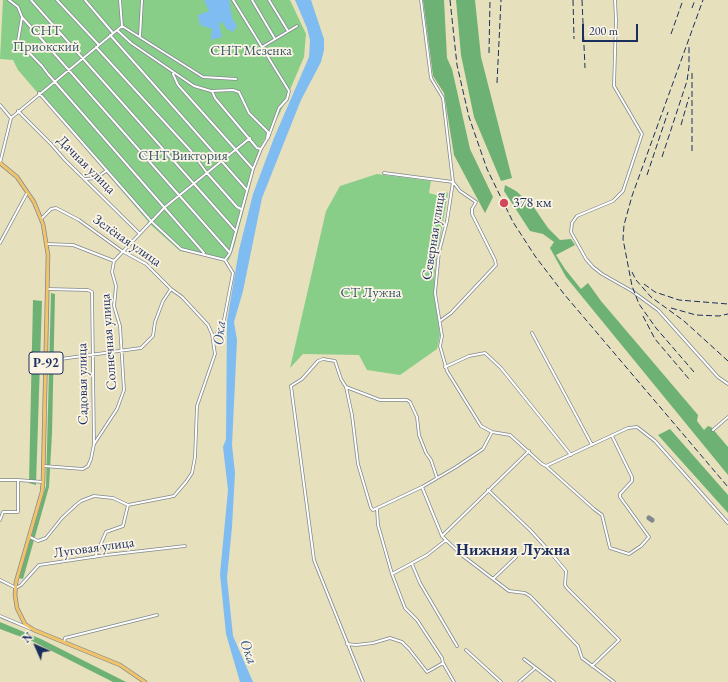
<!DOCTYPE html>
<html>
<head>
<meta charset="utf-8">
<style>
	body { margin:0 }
	#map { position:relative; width:728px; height:682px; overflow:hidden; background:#e7e0bc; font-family:"EB Garamond",serif }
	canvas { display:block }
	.north { position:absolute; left:16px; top:626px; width:40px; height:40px; -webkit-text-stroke:3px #fcf5e5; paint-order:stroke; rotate:315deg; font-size:11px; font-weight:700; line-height:16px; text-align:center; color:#1b2f5e }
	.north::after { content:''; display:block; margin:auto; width:14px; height:18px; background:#1b2f5e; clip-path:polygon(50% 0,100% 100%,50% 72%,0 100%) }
	.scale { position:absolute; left:582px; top:24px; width:56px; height:18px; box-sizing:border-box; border:2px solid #1b2f5e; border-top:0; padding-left:5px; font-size:12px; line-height:14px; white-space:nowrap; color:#1b2f5e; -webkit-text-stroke:3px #fcf5e5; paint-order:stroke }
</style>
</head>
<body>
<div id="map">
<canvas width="728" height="682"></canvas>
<div class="north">N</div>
<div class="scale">200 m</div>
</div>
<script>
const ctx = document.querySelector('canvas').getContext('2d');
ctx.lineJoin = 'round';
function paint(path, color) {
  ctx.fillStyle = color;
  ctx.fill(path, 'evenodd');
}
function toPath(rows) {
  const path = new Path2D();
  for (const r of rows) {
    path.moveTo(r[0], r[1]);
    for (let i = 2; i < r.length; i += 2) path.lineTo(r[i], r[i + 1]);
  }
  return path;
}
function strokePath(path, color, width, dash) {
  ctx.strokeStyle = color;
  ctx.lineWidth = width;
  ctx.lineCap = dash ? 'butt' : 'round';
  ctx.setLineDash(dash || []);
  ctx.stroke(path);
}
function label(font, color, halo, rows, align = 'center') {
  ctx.font = font + ' "EB Garamond",serif';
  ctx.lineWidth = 3.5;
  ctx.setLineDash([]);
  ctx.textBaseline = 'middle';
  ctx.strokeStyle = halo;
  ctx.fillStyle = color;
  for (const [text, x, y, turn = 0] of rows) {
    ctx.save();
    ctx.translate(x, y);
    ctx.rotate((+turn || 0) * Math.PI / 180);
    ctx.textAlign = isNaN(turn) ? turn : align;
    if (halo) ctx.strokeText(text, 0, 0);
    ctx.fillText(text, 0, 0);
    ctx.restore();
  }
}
paint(toPath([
	[3,0,290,0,306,34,304,57,280,113,261,145,234,247,229,260,180,251,152,226,18,70,13,60,0,59],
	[377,174,431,181,429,193,440,196,444,191,448,193,435,269,434,292,440,335,437,349,400,375,367,370,359,355,303,354,290,368,326,211,340,186]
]), '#88ce89');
paint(toPath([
	[423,0,444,0,447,58,452,69,470,149,493,197,485,213,454,155,444,93,433,76],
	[456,0,475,0,481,57,512,178,501,181,474,117,461,55],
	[505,185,516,191,533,206,548,228,560,240,571,239,575,245,556,255,565,269,581,289,588,283,601,301,698,415,697,421,704,430,708,426,711,427,728,447,728,475,566,277,550,248,554,242,543,234,530,231,504,191],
	[51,293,55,294,52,433,49,487,23,579,19,578,46,486],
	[33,300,42,301,36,485,29,483],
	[670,429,728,495,728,513,658,435],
	[0,622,41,639,126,682,113,682,32,641,0,629]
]), '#6eb175');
paint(toPath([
	[204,0,229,0,232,18,237,26,233,32,227,29,221,21,219,24,222,37,211,40,212,29,200,25,198,15,209,11],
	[295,0,311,0,324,39,324,50,321,62,301,100,262,198,243,291,234,322,237,340,232,445,235,473,232,527,227,578,233,636,253,682,240,682,226,634,220,574,228,490,223,447,226,439,227,321,239,250,253,194,274,138,309,57,310,40,307,28]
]), '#7fbcf2');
strokePath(toPath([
	[649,518,652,520]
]), '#81888d', 5);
const minor = toPath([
	[9,0,18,7,22,17,230,253],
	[31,0,235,230],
	[57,0,99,45],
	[85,0,113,33],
	[233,0,289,91,287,99,279,108,268,138],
	[252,0,275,39],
	[269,0,288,31],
	[421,0,431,78,443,98,453,182,447,221,439,252,435,293,442,336,440,346,447,371,481,426,492,432,510,435,542,464,546,466,628,428,637,427,655,441,728,523],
	[615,0,616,20,614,86,642,134,623,191,613,201,577,216,572,223,571,232,586,259,593,267,602,274,632,291,658,310,718,377,728,384],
	[22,17,18,41,42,66,48,74,204,253],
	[122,26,203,77,236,79],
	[117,30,131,43,194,86,211,91,233,90,239,92,249,113,268,132,267,139,261,149],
	[110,35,247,190],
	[140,36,142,0],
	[96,47,191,151,207,173,237,207,241,209],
	[262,47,297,26],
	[173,74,178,85,253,169],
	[212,91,215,98,257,148,261,149,253,169,230,253,225,260],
	[39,93,151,221,181,249,225,260,233,273,224,320,215,337,212,334,208,325,182,297,171,289,146,264,122,251,79,220,56,208,51,209,41,219],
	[0,105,11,118],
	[18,111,51,144,65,160,139,233],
	[0,163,11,118,122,26,120,0],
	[384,173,453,182,460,191,476,202,472,209,472,214,495,260,496,265,451,313,440,321],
	[86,179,96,178,106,171],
	[0,243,27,193],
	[47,244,73,245,114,261],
	[532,333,592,445],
	[46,361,141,348,153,336,155,322,163,301,171,289],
	[445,367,469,356,485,353,501,368,571,455],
	[346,387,380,400,407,400,410,402,417,417,419,435,426,453,431,460,437,478],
	[713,430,728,417],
	[94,444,117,409,124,390,120,326,114,306,116,286,112,272,114,261,165,207,250,138],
	[44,466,83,469,88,466,91,459,94,444,92,292,88,290,47,289],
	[546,466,594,509,602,515,610,548,629,554,641,546,649,537,620,497,620,494,632,481,632,477,612,436],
	[0,480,18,480],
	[422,487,442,536,446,540,463,556,509,591,525,593,530,596,578,646,582,658,614,682],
	[488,490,530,530,551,553,566,571,565,585,567,588,619,640,592,666],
	[0,520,3,512,18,512,18,480,43,482],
	[442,536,529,451],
	[30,537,38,541,46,538,62,518,76,505,81,501,94,496,113,498,128,505,174,496,186,482,192,473,195,457,197,406,215,354,212,334],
	[95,557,106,532,123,526,128,505],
	[412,564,420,583,457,646],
	[392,574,427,555,446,540],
	[493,579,516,557],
	[0,580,16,588,21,585,39,565,106,555,185,546],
	[0,616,31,629],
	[64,642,65,638,157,615],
	[347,644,356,645,373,643,390,638,402,642,409,649,427,672,443,663,442,658,417,620,405,608,392,574,378,525,377,509],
	[466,650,501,682],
	[524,659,554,682],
	[443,663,454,682],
	[363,682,314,560,291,386,302,379,318,361,323,359,335,361,341,379,346,387,352,415,358,464,371,508,373,510,422,487,456,467,483,449,492,432],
	[519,682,534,669]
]);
const major = toPath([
	[0,163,17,177,34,202,43,224,48,255,43,482,42,492,16,582,15,595,17,608,25,624,34,630,120,665,145,682]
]);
strokePath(minor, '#81888d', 3.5);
strokePath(major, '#81888d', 4.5);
strokePath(minor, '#fff', 2);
strokePath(major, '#f1c36a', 3);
strokePath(toPath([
	[450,0,457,65,469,117,487,169,513,222,535,256,564,294,728,487],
	[573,0,574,39],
	[582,0,585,68],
	[692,8,695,0],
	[671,34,683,0],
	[489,53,490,0],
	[692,73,692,153],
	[497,83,501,0],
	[681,125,689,97],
	[662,157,687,81,689,67,689,44],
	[647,175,668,112],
	[632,272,636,280,651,297,684,321,728,361],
	[644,284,655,292,679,300,728,304],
	[671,308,696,315,719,316,728,314],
	[643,316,655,339,689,379],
	[694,372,656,328,639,304,632,286,623,239,624,225,632,196,703,0]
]), '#1b2f5e', 1, [6, 3]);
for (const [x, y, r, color] of [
	[504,203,5,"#d1495b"]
]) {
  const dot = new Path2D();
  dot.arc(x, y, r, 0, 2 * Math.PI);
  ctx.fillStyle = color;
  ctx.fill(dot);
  strokePath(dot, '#fcf5e5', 1.5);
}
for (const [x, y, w] of [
	[46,363,34]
]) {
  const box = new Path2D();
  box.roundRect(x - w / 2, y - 11, w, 22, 3);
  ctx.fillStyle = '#fcf5e5';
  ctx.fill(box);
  strokePath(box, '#1b2f5e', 1);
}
label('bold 13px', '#1b2f5e', null, [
	["Р-92",46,363]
]);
label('14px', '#365769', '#fcf5e5', [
	["СНТ",46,31],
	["Приокский",46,47],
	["СНТ Мезенка",251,51],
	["СНТ Виктория",183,156],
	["СТ Лужна",371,293]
]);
label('14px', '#1b2f5e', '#fcf5e5', [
	["Дачная улица",86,165,45],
	["Северная улица",434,236,-81],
	["Зелёная улица",127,241,35],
	["Солнечная улица",109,342,-94],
	["Садовая улица",83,384,-91],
	["Луговая улица",94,548,-8]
]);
label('14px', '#1b2f5e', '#fcf5e5', [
	["378 км",513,203]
], 'left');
label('italic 15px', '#39598a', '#fcf5e5', [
	["Ока",220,333,-84],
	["Ока",248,652,69]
]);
label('bold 16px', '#1b2f5e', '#fcf5e5', [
	["Нижняя Лужна",513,551]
]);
</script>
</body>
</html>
